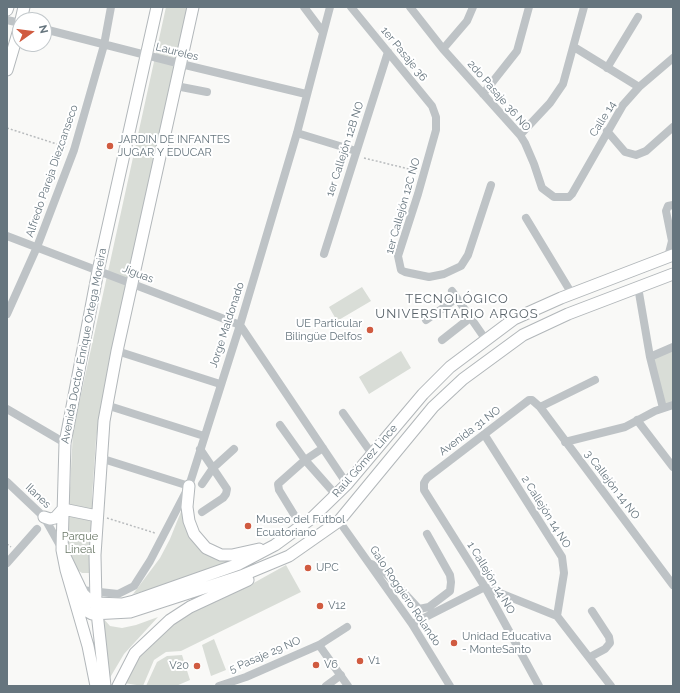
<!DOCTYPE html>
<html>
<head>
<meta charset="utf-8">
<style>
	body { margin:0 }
	#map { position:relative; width:680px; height:693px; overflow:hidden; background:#f9f9f7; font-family:Raleway,sans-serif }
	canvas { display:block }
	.frame { position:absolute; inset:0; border:8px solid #66757e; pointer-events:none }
	.north { position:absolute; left:12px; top:12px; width:40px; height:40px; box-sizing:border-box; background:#fff; border:1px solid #c2c8cb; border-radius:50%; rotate:76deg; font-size:11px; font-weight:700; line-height:16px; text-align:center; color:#66757e }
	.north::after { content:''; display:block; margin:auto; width:14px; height:18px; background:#d05b40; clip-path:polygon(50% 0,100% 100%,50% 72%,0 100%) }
</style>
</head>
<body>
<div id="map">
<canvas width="680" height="693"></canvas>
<div class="frame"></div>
<div class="north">N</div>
</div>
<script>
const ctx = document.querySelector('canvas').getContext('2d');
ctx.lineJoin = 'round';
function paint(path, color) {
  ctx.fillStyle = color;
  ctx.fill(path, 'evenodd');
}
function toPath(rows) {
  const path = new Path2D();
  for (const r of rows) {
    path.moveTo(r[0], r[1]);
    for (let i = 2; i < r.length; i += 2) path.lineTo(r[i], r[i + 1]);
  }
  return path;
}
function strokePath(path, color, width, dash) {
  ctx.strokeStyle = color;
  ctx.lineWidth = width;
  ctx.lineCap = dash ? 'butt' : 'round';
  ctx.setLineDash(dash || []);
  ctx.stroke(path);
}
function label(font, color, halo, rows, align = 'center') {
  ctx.font = font + ' Raleway,sans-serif';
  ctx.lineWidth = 4;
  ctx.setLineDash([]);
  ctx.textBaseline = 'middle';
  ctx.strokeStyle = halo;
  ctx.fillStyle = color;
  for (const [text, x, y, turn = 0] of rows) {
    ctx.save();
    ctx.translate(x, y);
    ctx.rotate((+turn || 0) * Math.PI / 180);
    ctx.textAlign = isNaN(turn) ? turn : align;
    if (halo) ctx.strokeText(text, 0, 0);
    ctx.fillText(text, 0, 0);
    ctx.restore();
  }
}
paint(toPath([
	[166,7,188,7,108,366,96,439,92,497,94,525,93,565,89,573,82,573,76,569,69,554,67,545,73,431],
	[362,287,371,301,337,321,329,307],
	[673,347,673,404,663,408,650,357],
	[401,351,411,368,369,394,359,377],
	[184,504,196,544,248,556,156,588,133,594,160,558,170,539],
	[286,565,301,592,181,651,166,652,154,660,143,686,124,683,137,657,158,634,200,606,250,585],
	[102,617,110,626,122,628,136,625,158,617,124,654,108,681],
	[214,639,226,670,211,676,202,645],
	[182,655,190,680,176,686,146,686,157,662,167,656]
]), '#d9ddd7');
const major = toPath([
	[7,10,8,7],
	[21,20,24,7],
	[7,70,20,26],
	[189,486,187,507,189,521,194,534,206,548,221,555,232,555,259,549],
	[63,509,97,516],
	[44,517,50,519,55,518,63,509],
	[62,550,83,594,90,601,96,603,122,604,134,601,239,564,275,545,312,518,347,484,423,394,450,367,514,319,561,298,673,255],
	[74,597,81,608,92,614,130,612,241,576,289,556,339,521,433,407,463,379,523,335,568,314,673,274],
	[96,686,88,646,66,570,62,550,65,443,98,271,157,7],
	[105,686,96,603,95,555,104,421,117,351,193,7],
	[118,686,135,653,170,620,190,607,248,580]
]);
strokePath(major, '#b2b7ba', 13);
strokePath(toPath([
	[7,128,66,147],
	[364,158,417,171],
	[107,518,155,533],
	[7,544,11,547]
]), '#b9bcbe', 1.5, [2, 2]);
strokePath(toPath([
	[304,7,322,31],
	[351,7,432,106,436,117,436,130,418,194,398,256,401,270,405,272,429,277,444,274,461,266,468,255,491,185],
	[410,7,443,49,520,135,525,143,534,164,542,188,554,197,569,197,572,194,623,105,639,87,673,58],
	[7,20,20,23],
	[44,29,181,64,306,94],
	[574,47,639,87],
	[443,49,467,21,473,7],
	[607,68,638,17],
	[176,86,207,92],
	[483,94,517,51,529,7],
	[607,131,625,152,636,155,646,151,673,127],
	[297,133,356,151],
	[520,135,550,103,563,84,584,7],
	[526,218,572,294],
	[7,236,240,325],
	[324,254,388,52],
	[668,257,672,241,666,211,668,206,673,205],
	[638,287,650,357,663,408],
	[452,291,486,340],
	[7,314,37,247,74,150,104,45,111,7],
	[426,320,457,298],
	[240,325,347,484],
	[442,340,470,318],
	[117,351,220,384],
	[650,357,673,347],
	[106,405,204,436],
	[540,407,595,380],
	[7,409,65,443],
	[343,413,372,454],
	[637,420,673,467],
	[280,425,305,460,336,495],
	[484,434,562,557,564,573,557,616],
	[565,442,625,427,655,411,673,405],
	[200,449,227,489,226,494,223,498,202,512],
	[100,458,189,486],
	[7,482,44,517,62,549],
	[202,484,213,468,234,449],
	[339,521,412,624,450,686],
	[301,526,279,490,278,484,305,460,323,448],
	[7,563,37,529],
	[371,564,382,569,419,609,429,607,450,591,451,582,450,575,427,534],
	[81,590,118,594,134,586,150,561,189,486,240,325,297,133,330,7],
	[412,624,485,587,557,616,611,686],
	[319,645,348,686],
	[590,657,605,649,610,643,609,637,592,611],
	[219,686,246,677,319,645,347,627],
	[326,686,341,675],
	[539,686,485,587,424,490,424,483,427,478,529,400,532,400,540,407,673,585]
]), '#bec3c6', 8);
strokePath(major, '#fff', 11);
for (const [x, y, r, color] of [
	[110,146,4,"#d05b40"],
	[370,330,4,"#d05b40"],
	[248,526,4,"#d05b40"],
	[308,568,4,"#d05b40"],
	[320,606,4,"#d05b40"],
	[454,643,4,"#d05b40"],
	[360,661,4,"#d05b40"],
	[316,665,4,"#d05b40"],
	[197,666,4,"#d05b40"]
]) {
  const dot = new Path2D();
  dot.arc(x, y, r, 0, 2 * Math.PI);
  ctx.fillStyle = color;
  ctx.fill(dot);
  strokePath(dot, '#fff', 1.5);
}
label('11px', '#66757e', '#fff', [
	["Laureles",177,52,14],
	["1er Pasaje 36",404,54,51],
	["2do Pasaje 36 NO",499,96,49],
	["Calle 14",603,119,-58],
	["1er Callejón 12B NO",345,149,-72],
	["Alfredo Pareja Diezcanseco",52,171,-71],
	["1er Callejón 12C NO",403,206,-74],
	["Jiguas",138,274,21],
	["Jorge Maldonado",227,325,-72],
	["Avenida Doctor Enrique Ortega Moreira",84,346,-79],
	["Avenida 31 NO",470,431,-37],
	["Raúl Gómez Lince",365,461,-49],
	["3 Callejón 14 NO",612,485,53],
	["Ilanes",38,496,44],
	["2 Callejón 14 NO",546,512,58],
	["1 Callejón 14 NO",491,578,59],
	["Galo Roggiero Rolando",405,596,56],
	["5 Pasaje 29 NO",265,655,-23]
]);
label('11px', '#66757e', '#fff', [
	["JARDIN DE INFANTES",118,140],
	["JUGAR Y EDUCAR",118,153],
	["UE Particular",362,324,"right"],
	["Bilingüe Delfos",362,337,"right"],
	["Museo del Fútbol",256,520],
	["Ecuatoriano",256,533],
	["UPC",316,568],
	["V12",328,606],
	["Unidad Educativa",462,637],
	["- MonteSanto",462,650],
	["V1",368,661],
	["V6",324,665],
	["V20",189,666,"right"]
], 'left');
label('11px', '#697766', '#fff', [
	["Parque",80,537],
	["Lineal",80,550]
]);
ctx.letterSpacing = '1px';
label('13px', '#59636a', '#fff', [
	["TECNOLÓGICO",457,299],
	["UNIVERSITARIO ARGOS",457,314]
]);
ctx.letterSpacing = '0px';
</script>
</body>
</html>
